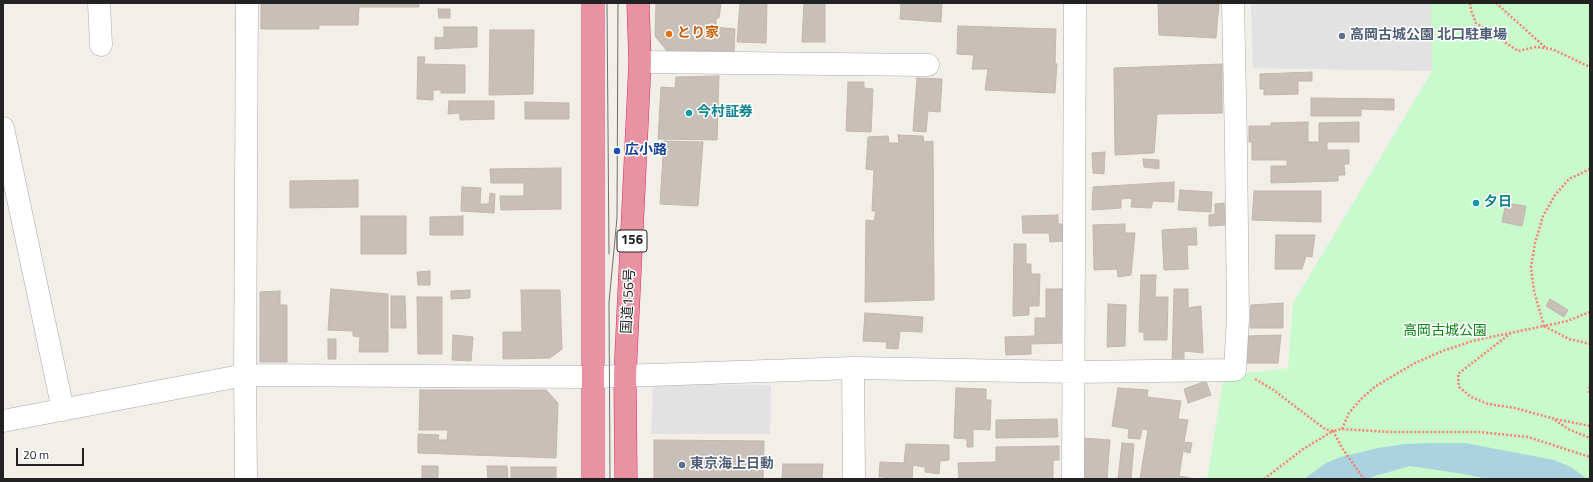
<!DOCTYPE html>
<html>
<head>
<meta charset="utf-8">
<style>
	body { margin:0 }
	#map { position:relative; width:1593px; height:482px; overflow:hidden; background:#f2efe9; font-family:"Titillium Web",sans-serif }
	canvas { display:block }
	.frame { position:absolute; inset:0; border:4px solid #222; pointer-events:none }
	.scale { position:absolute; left:16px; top:448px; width:68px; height:18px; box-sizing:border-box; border:2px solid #222; border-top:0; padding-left:5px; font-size:12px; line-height:14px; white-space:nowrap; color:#222; -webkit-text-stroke:3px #fff; paint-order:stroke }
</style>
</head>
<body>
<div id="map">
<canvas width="1593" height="482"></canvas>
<div class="frame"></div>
<div class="scale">20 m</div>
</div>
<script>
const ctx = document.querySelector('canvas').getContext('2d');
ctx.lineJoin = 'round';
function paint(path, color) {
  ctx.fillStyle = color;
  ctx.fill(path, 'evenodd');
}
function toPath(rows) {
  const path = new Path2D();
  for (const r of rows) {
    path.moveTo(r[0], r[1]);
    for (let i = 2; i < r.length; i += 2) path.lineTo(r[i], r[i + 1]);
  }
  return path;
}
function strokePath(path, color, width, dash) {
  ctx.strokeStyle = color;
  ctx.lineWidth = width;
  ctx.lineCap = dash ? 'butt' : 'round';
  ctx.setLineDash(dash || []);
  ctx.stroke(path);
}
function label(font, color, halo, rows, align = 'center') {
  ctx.font = font + ' "Titillium Web","Noto Sans JP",sans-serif';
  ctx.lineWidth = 3;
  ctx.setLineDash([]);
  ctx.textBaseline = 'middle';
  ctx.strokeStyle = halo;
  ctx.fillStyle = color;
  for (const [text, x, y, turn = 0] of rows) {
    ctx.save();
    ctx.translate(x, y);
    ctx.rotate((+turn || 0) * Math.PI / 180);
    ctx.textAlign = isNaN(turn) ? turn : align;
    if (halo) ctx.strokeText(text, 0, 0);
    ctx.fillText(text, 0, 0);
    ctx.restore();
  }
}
paint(toPath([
	[1251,3,1590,3,1590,479,1207,479,1224,376,1288,368,1293,303,1432,71,1253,68]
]), '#c8facc');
paint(toPath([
	[1251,3,1431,3,1432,71,1253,68],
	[659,384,771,385,770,434,651,434,653,388]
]), '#e2e2e2');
paint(toPath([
	[1435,443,1465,443,1554,460,1571,467,1587,479,1488,479,1463,474,1410,466,1375,476,1368,479,1304,479,1326,463,1341,457,1378,448,1405,444]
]), '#aad3df');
const building = toPath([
	[261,3,419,3,419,7,359,7,358,25,319,25,319,29,261,29,261,3],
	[656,3,721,3,719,18,716,18,716,27,735,29,734,51,667,51,655,36,656,3],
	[740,3,767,3,766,43,737,42,740,3],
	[804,3,825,3,825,42,802,42,804,3],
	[901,3,942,3,941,22,900,19,901,3],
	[1158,3,1219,3,1216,38,1159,35,1158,3],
	[438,9,450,9,450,18,439,18,438,9],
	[958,26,1056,29,1055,63,1057,64,1055,93,985,90,988,69,972,69,974,55,957,54,958,26],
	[444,27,477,27,477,47,435,49,435,37,444,38,444,27],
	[490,30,534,30,533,94,489,95,490,30],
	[418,57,425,57,424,64,465,65,465,93,441,93,441,90,433,90,433,100,417,99,418,57],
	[1222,64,1222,113,1157,114,1154,153,1115,155,1114,68,1222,64],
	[1312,72,1312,81,1298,81,1298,94,1264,95,1264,89,1260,89,1260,74,1312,72],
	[719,76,717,140,658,139,661,87,675,88,676,77,719,76],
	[917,78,942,79,940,112,928,111,926,132,913,131,917,78],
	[848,82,864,82,864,88,873,89,871,132,846,131,848,82],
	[1311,98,1394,99,1394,110,1361,109,1361,116,1311,116,1311,98],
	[449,101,494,101,494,119,460,120,460,113,448,114,449,101],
	[525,102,569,103,569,119,525,119,525,102],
	[1308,122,1308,142,1319,142,1319,123,1359,122,1359,142,1327,142,1327,150,1349,150,1349,164,1344,164,1345,175,1338,175,1338,181,1271,183,1271,166,1287,166,1287,160,1252,160,1252,142,1249,142,1249,126,1271,126,1271,123,1308,122],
	[898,135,923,136,924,142,933,141,934,300,865,302,866,220,874,221,876,211,872,211,874,170,866,169,868,137,888,136,889,143,899,143,898,135],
	[664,141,703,142,698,206,660,204,664,141],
	[1105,152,1104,174,1093,173,1092,153,1105,152],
	[1143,159,1159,160,1159,169,1144,167,1143,159],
	[561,168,561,209,501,210,500,196,524,196,524,183,491,183,490,169,561,168],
	[358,180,358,207,290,208,290,181,358,180],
	[1174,182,1174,202,1153,201,1151,208,1131,207,1132,198,1121,199,1121,208,1092,210,1093,187,1174,182],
	[462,187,481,188,480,204,489,204,490,193,495,194,494,213,461,211,462,187],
	[1180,190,1212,192,1211,212,1178,210,1180,190],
	[1254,191,1321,191,1321,222,1252,220,1254,191],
	[1224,203,1225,225,1209,226,1209,215,1215,214,1215,204,1224,203],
	[1506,203,1526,206,1522,226,1502,222,1506,203],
	[1058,215,1058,224,1063,224,1063,241,1050,242,1049,233,1023,233,1022,216,1058,215],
	[361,216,406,216,406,254,361,254,361,216],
	[463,216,463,235,430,235,430,217,463,216],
	[1125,224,1125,233,1135,233,1131,275,1118,277,1117,269,1094,270,1093,225,1125,224],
	[1196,228,1197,245,1187,245,1188,269,1164,270,1162,230,1196,228],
	[1276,235,1315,235,1312,257,1306,256,1302,269,1275,269,1276,235],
	[1014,244,1026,244,1026,264,1031,264,1031,274,1040,274,1039,306,1029,306,1029,315,1013,316,1014,244],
	[430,271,430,285,418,285,417,272,430,271],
	[1141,275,1156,275,1155,297,1168,297,1167,340,1144,340,1144,332,1139,332,1141,275],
	[331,289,388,294,388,352,359,352,360,337,353,336,353,331,328,330,331,289],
	[1046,289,1063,289,1064,343,1031,344,1031,354,1006,355,1005,337,1035,336,1035,318,1046,318,1046,289],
	[1174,289,1188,289,1188,308,1201,306,1203,353,1184,351,1184,363,1172,363,1174,289],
	[470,290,470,298,451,299,451,291,470,290],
	[521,290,560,290,562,349,550,358,503,359,503,332,522,332,521,290],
	[280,291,280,305,287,305,287,362,260,362,260,292,280,291],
	[391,296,405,296,406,328,391,328,391,296],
	[417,297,442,297,442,354,418,354,417,297],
	[1550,299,1568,310,1564,317,1546,306,1550,299],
	[1283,303,1283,328,1250,328,1251,305,1283,303],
	[1108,304,1126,305,1125,346,1107,347,1108,304],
	[865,313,923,317,922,332,900,331,898,349,886,348,887,342,863,341,865,313],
	[453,335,473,337,471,361,452,360,453,335],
	[1281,335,1278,363,1246,363,1247,336,1281,335],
	[328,339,336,339,336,359,328,359,328,339],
	[1206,381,1211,395,1188,403,1184,389,1206,381],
	[956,388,986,389,986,400,991,400,990,430,973,429,973,447,967,447,967,439,954,438,956,388],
	[1118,388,1148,390,1147,397,1181,401,1178,419,1188,420,1184,442,1192,443,1190,453,1183,451,1179,476,1195,479,1140,479,1148,430,1142,429,1140,439,1128,438,1129,429,1112,426,1118,388],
	[420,390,546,390,558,403,556,458,418,453,418,434,439,435,438,440,447,440,448,430,419,430,420,390],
	[1057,419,1058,437,996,438,996,420,1057,419],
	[1083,438,1110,440,1107,479,1080,479,1083,438],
	[654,440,764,441,763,479,654,479,654,440],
	[1122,443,1134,444,1131,479,1118,479,1122,443],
	[906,444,949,445,949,460,940,461,939,474,925,472,925,467,913,465,912,479,884,479,884,477,879,477,880,462,904,463,906,444],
	[1059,446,1059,460,1053,460,1053,479,959,479,958,463,996,462,996,447,1059,446],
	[783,464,823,464,822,479,782,479,783,464],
	[422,466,438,466,438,479,422,479,422,466],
	[487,466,507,466,508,479,488,479,487,466],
	[511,467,556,467,556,479,511,479,511,467]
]);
paint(building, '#c7bfb8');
strokePath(building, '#c4b6ab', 1);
const minor = toPath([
	[99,3,101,45],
	[640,62,928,65],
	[3,128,63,410],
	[853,368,854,479],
	[3,421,245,375,593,377,853,368,1074,372,1235,370,1238,318,1236,145,1233,3],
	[246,479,245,375,247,3],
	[1073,479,1075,3]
]);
const highway = toPath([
	[593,479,593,3],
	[626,479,625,376,640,62,638,3]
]);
strokePath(minor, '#a9a9a9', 23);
strokePath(highway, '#dc2a67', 23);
strokePath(toPath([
	[1470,3,1471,10,1476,23,1518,51,1536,47,1552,49,1590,67],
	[1496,3,1546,48],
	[1590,169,1569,179,1555,195,1543,216,1535,243,1531,267,1534,291,1544,326,1567,321,1590,312],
	[1511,333,1458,374,1459,387,1471,397,1488,404,1515,408,1555,419,1590,426],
	[1255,379,1272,389,1325,429,1333,431,1342,429,1390,432,1479,432,1528,437,1590,457],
	[1590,383,1589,393,1590,395],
	[1555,420,1568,429,1590,438],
	[1342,429,1349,413,1361,399,1376,386,1415,363,1445,350,1476,340,1544,326,1569,339,1590,344],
	[1264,479,1303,449,1333,431,1342,448,1364,479]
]), '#fa8072', 2.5, [2, 2]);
strokePath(minor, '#fff', 22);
strokePath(highway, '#e892a2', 22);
strokePath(toPath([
	[607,3,609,254],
	[610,479,609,302,617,218,618,3]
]), '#707070', 1);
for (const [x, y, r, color] of [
	[669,34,4,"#e8710a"],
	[1342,36,4,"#5c6f8a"],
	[689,113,4,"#0f9aa8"],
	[617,151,4,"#1a4fb4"],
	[1476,203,4,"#0f9aa8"],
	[682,465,4,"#5c6f8a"]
]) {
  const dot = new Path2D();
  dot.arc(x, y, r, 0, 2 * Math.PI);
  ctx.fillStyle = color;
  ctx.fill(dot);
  strokePath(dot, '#fff', 1.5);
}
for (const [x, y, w] of [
	[632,241,30]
]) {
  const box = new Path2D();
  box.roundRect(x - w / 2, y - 11, w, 22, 3);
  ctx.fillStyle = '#fff';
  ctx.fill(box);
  strokePath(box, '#222', 1);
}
label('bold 13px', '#222', null, [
	["156",632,241]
]);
label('bold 14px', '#c56008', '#fff', [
	["とり家",677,34]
], 'left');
label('bold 14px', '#4e5e75', '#fff', [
	["高岡古城公園 北口駐車場",1350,36],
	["東京海上日動",690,465]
], 'left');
label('bold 14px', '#0d838f', '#fff', [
	["今村証券",697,113],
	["夕日",1484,203]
], 'left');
label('bold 14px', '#164399', '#fff', [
	["広小路",625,151]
], 'left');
label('14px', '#222', '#fff', [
	["国道156号",629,301,-87]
]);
label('14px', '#0c8416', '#fff', [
	["高岡古城公園",1445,332]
]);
</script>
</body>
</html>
